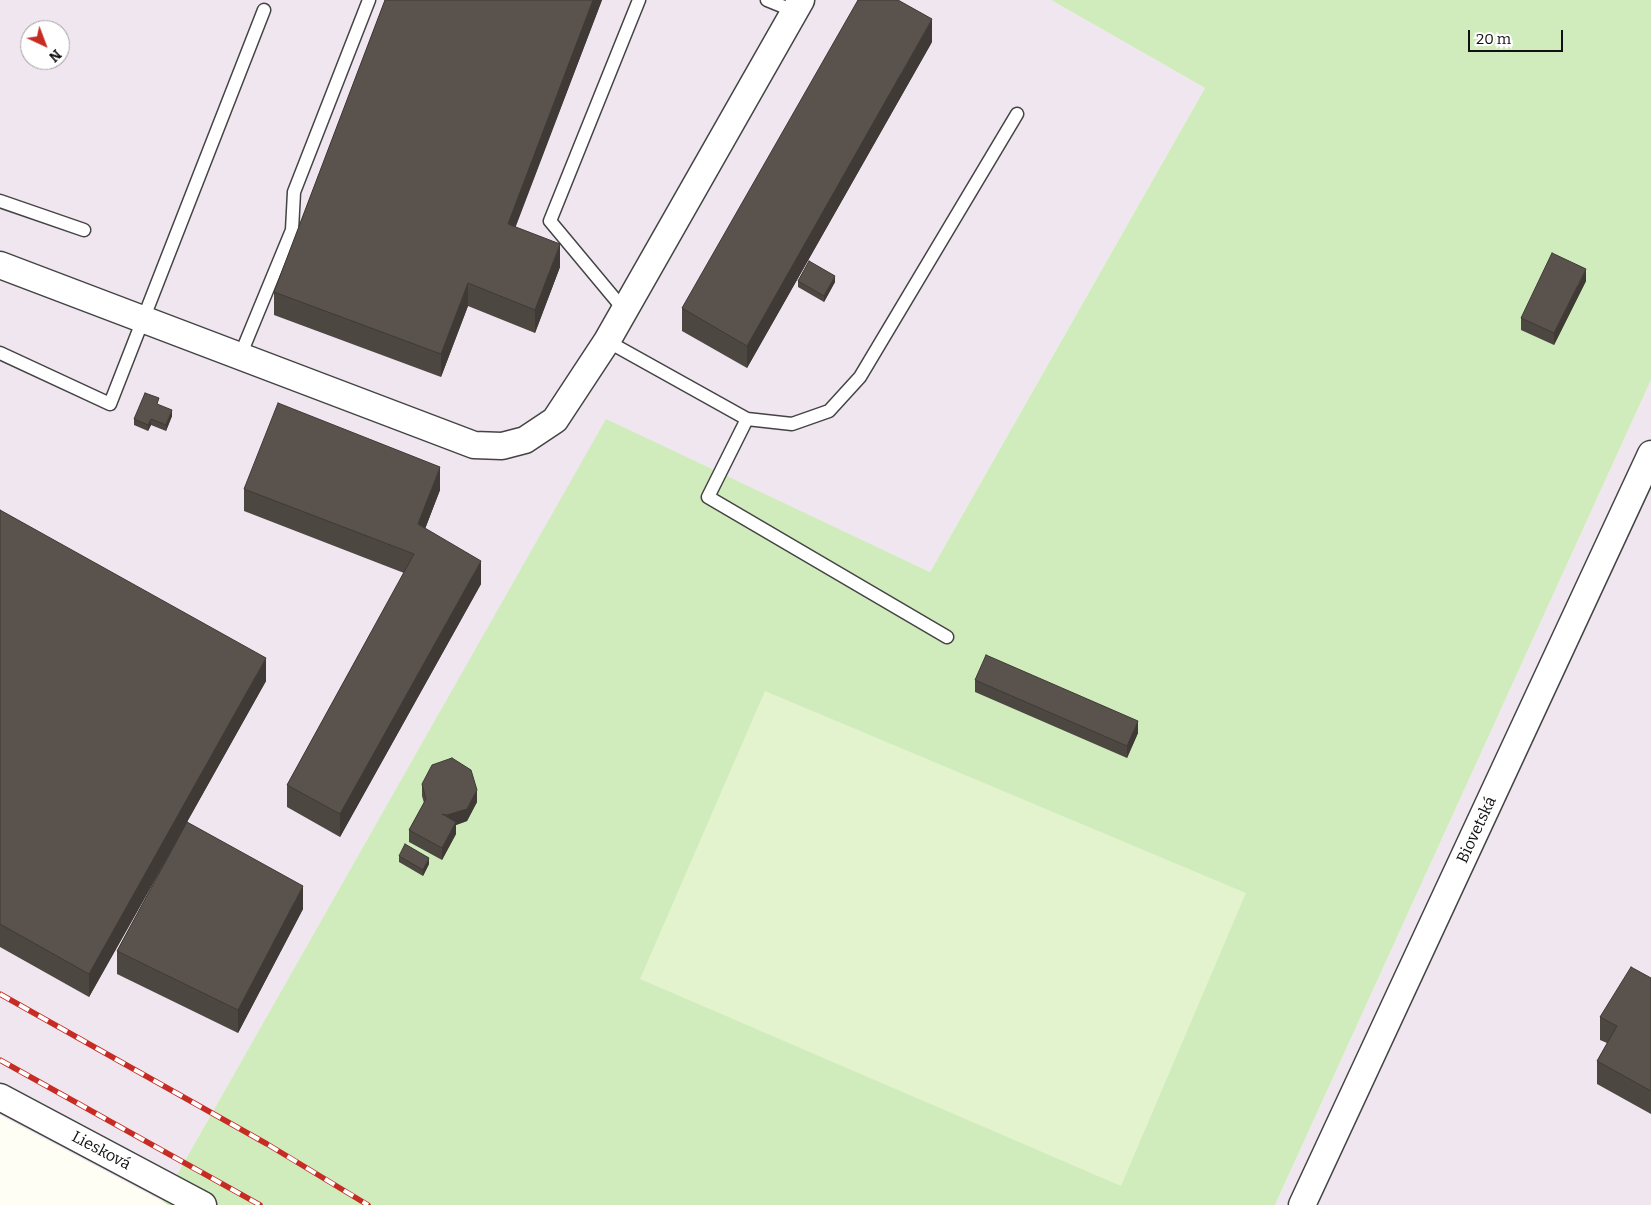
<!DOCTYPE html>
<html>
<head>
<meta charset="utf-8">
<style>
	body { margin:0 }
	#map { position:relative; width:1651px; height:1205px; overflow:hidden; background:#fffef5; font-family:Bitter,serif }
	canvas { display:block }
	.north { position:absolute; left:20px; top:20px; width:50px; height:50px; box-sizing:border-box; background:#fff; border:1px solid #a0a0a0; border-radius:50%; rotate:137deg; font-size:14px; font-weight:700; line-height:20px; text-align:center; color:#111 }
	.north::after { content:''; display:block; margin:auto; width:18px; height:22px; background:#c62c23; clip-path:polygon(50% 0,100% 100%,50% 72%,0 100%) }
	.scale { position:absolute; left:1468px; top:30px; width:95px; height:22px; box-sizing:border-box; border:2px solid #111; border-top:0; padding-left:6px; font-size:15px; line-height:18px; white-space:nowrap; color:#111; -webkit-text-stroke:4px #fff; paint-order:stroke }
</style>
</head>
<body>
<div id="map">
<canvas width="1651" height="1205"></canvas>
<div class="north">N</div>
<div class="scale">20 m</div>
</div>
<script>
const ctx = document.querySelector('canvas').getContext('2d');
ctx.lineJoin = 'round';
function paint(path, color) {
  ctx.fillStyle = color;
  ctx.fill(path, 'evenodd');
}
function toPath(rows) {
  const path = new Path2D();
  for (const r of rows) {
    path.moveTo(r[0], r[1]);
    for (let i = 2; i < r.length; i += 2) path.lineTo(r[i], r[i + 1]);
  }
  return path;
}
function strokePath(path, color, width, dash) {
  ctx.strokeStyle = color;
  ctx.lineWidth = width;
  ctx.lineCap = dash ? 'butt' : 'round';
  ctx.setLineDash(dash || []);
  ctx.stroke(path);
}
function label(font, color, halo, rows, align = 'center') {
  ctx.font = font + ' Bitter,serif';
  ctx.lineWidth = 5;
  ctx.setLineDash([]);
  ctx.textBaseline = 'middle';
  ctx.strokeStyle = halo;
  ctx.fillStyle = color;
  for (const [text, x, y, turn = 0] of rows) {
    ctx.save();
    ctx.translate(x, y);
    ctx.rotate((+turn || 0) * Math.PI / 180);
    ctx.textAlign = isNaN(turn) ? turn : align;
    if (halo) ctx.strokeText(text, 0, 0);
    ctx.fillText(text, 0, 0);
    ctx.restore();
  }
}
paint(toPath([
	[0,0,1051,0,1205,88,930,572,606,420,162,1201,0,1115],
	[30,30,60,30,60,60,30,60],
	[1651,380,1651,1205,1275,1205,1558,584]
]), '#efe6ef');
paint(toPath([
	[1051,0,1651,0,1651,380,1275,1205,168,1205,162,1201,606,419,930,572,1205,88]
]), '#d0ecbc');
paint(toPath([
	[765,691,1246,893,1121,1186,640,979]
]), '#e2f3ce');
const lane = toPath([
	[767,0,794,11],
	[0,201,84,230],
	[625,311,550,221,639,0],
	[607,341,747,419,792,424,829,411,860,377,1017,114],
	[0,353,110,404,264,10],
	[240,356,292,230,294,192,369,0],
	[747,419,708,497,947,637]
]);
const street = toPath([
	[0,265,474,445,502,446,525,440,555,420,607,341,801,0],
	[0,1097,203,1205],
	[1302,1205,1651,454]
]);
strokePath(lane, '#444', 15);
strokePath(street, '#444', 29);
strokePath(lane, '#fff', 12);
strokePath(street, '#fff', 26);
const rail = toPath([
	[0,994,267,1144,368,1205],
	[0,1060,260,1205]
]);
strokePath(rail, '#c62c23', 5.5);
strokePath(rail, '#fff', 4, [11]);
paint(toPath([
	[385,0,602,0,515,227,560,267,535,333,468,306,441,377,274,315,274,292],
	[932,42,747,368,682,331,682,308],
	[798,281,835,282,824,302,798,287],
	[1586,281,1554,345,1521,330,1521,318],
	[159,405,172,416,166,431,151,425,148,431,134,425,134,419],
	[244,489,440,490,425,529,481,584,340,837,287,807,287,785,404,573,244,511],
	[0,510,266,681,187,822,303,909,238,1033,117,974,117,951,166,861,89,997,0,947],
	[975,680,1138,733,1127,758,975,692],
	[422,784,477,802,467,821,456,825,456,834,442,860,409,842,409,830,424,803,422,796],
	[399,856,429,864,423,876,399,862],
	[1651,978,1651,1114,1597,1084,1597,1061,1607,1043,1600,1040,1600,1017]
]), '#4d4742');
paint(toPath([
	[593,0,602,0,508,247,508,224],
	[932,19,932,42,747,368,747,346],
	[560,244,560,267,535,333,535,310],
	[1586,269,1586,281,1554,345,1554,333],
	[835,276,835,282,824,302,824,296],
	[468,283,468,306,441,377,441,354],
	[172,410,172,416,166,431,166,425],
	[151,419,151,425,148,431,148,425],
	[440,467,440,490,418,547,418,524],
	[481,561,481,584,340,837,340,814],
	[266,658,266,681,89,997,89,974],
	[1138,721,1138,733,1127,758,1127,746],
	[477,790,477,802,467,821,456,825,456,834,442,860,442,848,447,827,447,815],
	[429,858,429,864,423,876,423,870],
	[303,886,303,909,238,1033,238,1010]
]), '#3f3a36');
const building = toPath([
	[385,0,593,0,508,224,560,244,535,310,468,283,441,354,274,292,385,0],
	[858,0,898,0,932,19,747,346,682,308,858,0],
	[1552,253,1586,269,1554,333,1521,318,1552,253],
	[809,261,835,276,824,296,798,281,809,261],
	[145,393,159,398,157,404,172,410,166,425,151,419,148,425,134,419,145,393],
	[278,403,440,467,418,524,481,561,340,814,287,785,414,554,244,489,278,403],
	[0,510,266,658,89,974,0,924,0,510],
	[986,655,1138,721,1127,746,975,680,986,655],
	[452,758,471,770,477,790,467,809,447,815,442,814,456,822,442,848,409,830,426,799,422,784,432,765,452,758],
	[187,822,303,886,238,1010,117,951,187,822],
	[405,844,429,858,423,870,399,856,405,844],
	[1631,967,1651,978,1651,1091,1597,1061,1617,1026,1600,1017,1631,967]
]);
paint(building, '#5a534d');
strokePath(building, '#3f3a36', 1);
label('16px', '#111', '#fff', [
	["Biovetská",1477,830,-65],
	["Liesková",101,1151,28]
]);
</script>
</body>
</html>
